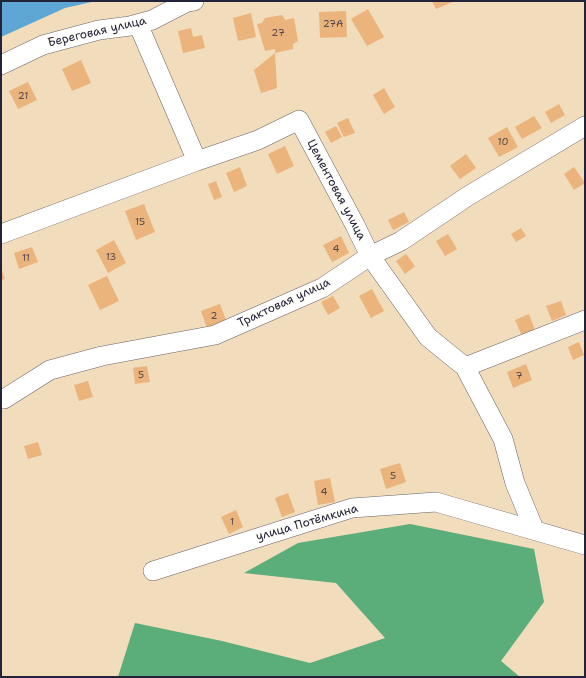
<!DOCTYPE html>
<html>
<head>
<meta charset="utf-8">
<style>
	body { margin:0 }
	#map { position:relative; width:586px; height:678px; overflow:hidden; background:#f1dcbb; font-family:"Shantell Sans",sans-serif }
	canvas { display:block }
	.frame { position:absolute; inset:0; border:2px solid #22223b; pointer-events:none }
</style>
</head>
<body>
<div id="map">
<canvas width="586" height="678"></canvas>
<div class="frame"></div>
</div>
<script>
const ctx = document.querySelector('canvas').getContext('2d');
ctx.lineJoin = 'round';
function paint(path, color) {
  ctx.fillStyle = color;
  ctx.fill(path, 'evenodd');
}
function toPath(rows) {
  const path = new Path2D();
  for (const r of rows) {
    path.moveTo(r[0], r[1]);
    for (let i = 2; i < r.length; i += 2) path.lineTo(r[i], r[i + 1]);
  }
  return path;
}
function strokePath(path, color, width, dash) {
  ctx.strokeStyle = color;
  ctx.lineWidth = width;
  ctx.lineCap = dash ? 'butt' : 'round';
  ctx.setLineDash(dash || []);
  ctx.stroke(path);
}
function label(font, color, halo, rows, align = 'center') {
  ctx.font = font + ' "Shantell Sans",sans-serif';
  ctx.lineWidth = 3.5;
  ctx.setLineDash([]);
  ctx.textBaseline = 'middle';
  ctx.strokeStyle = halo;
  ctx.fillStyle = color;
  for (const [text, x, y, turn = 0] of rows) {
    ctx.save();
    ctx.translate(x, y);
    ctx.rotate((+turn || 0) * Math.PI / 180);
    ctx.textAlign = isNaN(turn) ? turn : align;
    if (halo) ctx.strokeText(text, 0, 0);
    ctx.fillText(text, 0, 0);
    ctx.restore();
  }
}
paint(toPath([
	[410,524,534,549,544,602,501,661,520,677,118,677,135,623,222,641,310,663,385,638,336,583,244,573,298,543]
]), '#5bad7a');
paint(toPath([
	[1,1,96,1,65,8,1,37]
]), '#5ea7d5');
paint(toPath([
	[432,1,455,1,436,9],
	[368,9,384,37,367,46,351,19],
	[346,11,347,37,320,38,319,12],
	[251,13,256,37,238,41,233,18],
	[282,15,285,20,294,18,298,41,293,44,293,49,275,53,275,49,265,51,257,24,262,23,265,18],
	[191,28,193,37,202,35,205,48,183,53,178,31],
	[275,53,277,88,261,93,254,70],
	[81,60,91,83,72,91,62,69],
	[28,82,37,100,18,109,9,91],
	[384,88,395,107,384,114,373,95],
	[559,104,565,115,551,123,545,112],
	[534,116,542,128,522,139,515,127],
	[348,118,355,133,344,137,337,123],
	[336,126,342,137,331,143,325,132],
	[507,127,518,147,499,157,488,138],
	[285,146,294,166,277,174,268,154],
	[466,154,476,168,460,179,450,166],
	[240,167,247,186,234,192,226,173],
	[574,167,585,183,574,190,564,174],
	[216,181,222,197,214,200,208,184],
	[144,204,155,232,136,240,125,211],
	[404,212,409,222,393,230,388,220],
	[521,228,526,236,516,242,511,234],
	[448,234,457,249,445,256,436,241],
	[341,236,349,253,332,262,323,245],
	[114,240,126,263,108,273,96,250],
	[32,247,38,262,19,269,14,253],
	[406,254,415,266,405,274,396,261],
	[1,269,5,279,1,280],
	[107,276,119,301,100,310,88,285],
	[372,289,384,311,371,318,359,296],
	[333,296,340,308,328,315,321,302],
	[561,301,566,315,552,321,546,306],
	[220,304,226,320,207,328,201,311],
	[529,314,535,330,522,336,515,320],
	[579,342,584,355,573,360,568,347],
	[526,364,532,380,513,388,507,372],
	[147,366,150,382,135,384,133,368],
	[88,381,93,397,79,401,74,385],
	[38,442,42,455,28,459,24,446],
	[400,463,406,482,386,489,380,469],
	[330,478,335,502,318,505,314,481],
	[288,493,295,512,282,517,275,498],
	[236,510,243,527,229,534,221,517]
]), '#ebb47c');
const minor = toPath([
	[138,24,197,161],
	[1,65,43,45,99,30,130,26,152,20,187,2,194,1],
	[1,234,197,161,258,140,299,120,355,225,370,256,428,337,465,367,503,439,515,483,534,529],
	[465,367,585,320],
	[1,399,4,399,50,370,102,356,215,335,322,288,370,256,401,241,468,196,585,126],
	[153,571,352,508,436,502,585,545]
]);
strokePath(minor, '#6a6368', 20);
strokePath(minor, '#fff', 19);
label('10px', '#54464b', null, [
	["27А",333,24],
	["27",278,33],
	["21",23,96],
	["10",503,142],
	["15",140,222],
	["4",336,249],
	["13",111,257],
	["11",26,258],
	["2",214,316],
	["5",141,375],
	["7",519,376],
	["5",393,476],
	["4",324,492],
	["1",232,522]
]);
label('12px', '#22223b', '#fdfcf7', [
	["Береговая улица",97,32,-13],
	["Цементовая улица",336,190,62],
	["Трактовая улица",284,303,-25],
	["улица Потёмкина",307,523,-16]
]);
</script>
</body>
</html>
